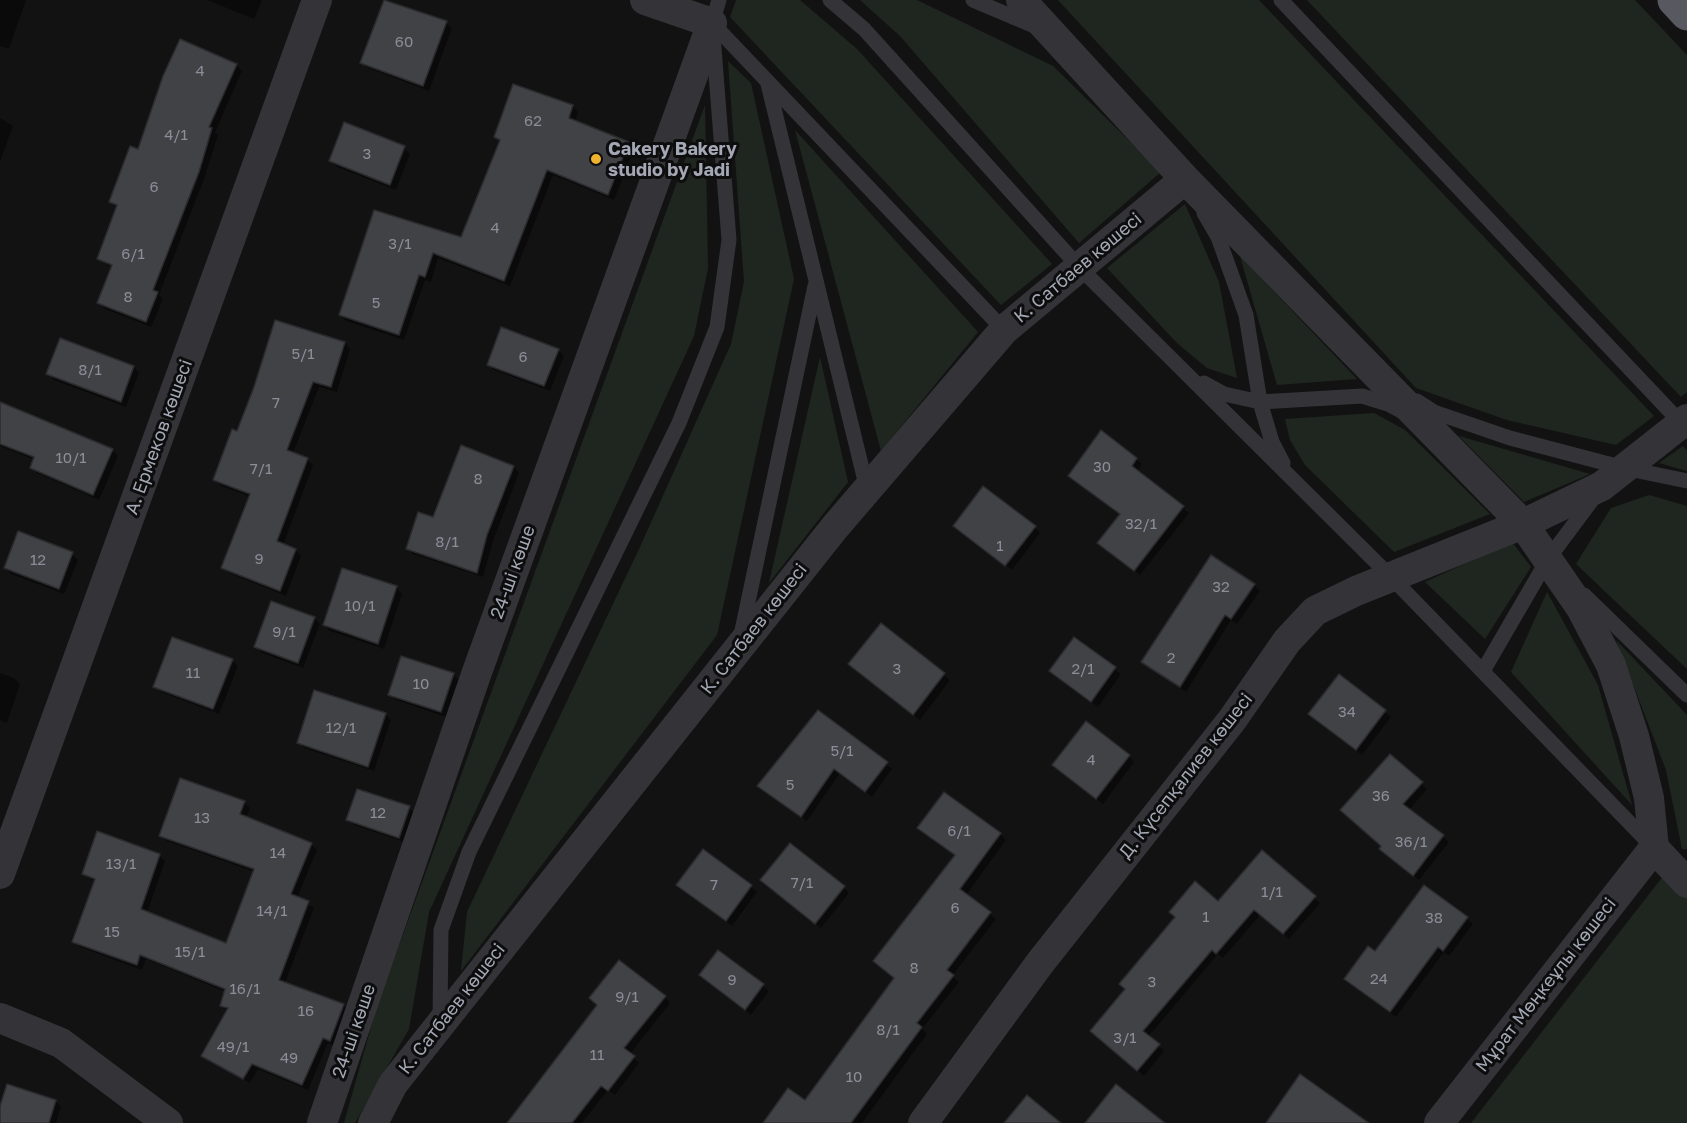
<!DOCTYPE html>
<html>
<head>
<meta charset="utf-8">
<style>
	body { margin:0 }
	canvas { display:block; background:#121213 }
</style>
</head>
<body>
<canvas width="1687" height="1123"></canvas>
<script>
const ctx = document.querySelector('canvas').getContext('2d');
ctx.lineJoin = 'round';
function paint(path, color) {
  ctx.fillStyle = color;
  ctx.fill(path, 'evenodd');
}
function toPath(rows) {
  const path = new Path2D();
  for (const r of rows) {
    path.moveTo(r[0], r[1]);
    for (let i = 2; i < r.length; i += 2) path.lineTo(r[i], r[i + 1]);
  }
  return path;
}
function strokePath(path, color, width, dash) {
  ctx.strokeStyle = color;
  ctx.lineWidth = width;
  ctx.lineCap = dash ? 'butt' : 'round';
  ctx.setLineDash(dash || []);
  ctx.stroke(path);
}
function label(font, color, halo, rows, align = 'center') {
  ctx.font = font + ' "Golos Text",sans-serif';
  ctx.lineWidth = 6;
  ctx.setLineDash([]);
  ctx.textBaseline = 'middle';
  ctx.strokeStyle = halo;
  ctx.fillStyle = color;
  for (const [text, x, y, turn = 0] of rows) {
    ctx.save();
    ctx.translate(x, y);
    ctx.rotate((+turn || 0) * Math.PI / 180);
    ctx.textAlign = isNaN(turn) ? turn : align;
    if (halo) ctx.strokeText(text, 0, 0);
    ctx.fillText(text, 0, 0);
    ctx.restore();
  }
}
paint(toPath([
	[736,0,800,0,857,49,1052,264,1001,305,730,17],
	[860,0,917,0,1053,66,1161,172,1079,243,900,36],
	[1058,0,1259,0,1654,416,1616,445,1507,420,1416,388],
	[1307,0,1635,0,1687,55,1687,392,1681,397],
	[728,61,751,83,794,279,717,635,461,971,467,912,640,547,731,344,744,282],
	[705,105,708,268,694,336,429,912,409,1029,355,1123,344,1123,377,1006],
	[795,130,978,332,881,451],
	[1185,204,1219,282,1237,378,1207,368,1177,343,1107,268],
	[1240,256,1357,379,1277,385],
	[820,357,848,482,769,583],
	[1374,413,1405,430,1490,514,1394,552,1305,465,1290,440,1285,419],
	[1459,436,1590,474,1524,502],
	[1683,446,1687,450,1687,471,1659,463],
	[1649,495,1687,506,1687,669,1576,564,1611,508],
	[1512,542,1531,567,1485,639,1425,582],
	[1547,592,1598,685,1632,805,1511,672],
	[1616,640,1687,715,1687,849,1682,849,1666,770],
	[1671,866,1687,883,1687,1123,1471,1123]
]), '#1e261f');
paint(toPath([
	[0,0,26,0,9,49,0,46],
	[207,0,262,0,254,19],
	[386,0,446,23,452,28,429,91,368,68,362,63],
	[236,65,242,71,215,132,218,135,204,179,159,295,163,299,151,327,105,309,99,303,113,268,98,259,117,208,111,201,139,151],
	[572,106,578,112,575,122,628,144,634,149,614,200,553,175,510,286,438,258,431,282,425,280,404,340,346,321,341,315,375,212,462,239,500,142,496,137],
	[0,118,13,126,0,162],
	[404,148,410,154,396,190,337,167,331,161],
	[276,322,345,343,350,349,337,392,319,387,293,453,307,459,313,465,283,545,295,550,301,556,286,596,229,573,223,568,251,497,221,486,215,480,238,433,256,387],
	[558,350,564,356,550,391,494,370,488,364],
	[134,367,139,373,126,407,54,380,48,374],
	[0,404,112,450,118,456,99,500,37,473,31,468,35,460,0,446],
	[1136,459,1142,464,1137,472,1189,513,1140,575,1105,548,1121,515,1075,481],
	[514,467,519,473,493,541,483,577,413,554,408,549,434,519],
	[1035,527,1040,533,1012,570,960,532],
	[72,554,78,560,64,594,11,574,5,568],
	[343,570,397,588,402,594,384,649,330,631,324,625],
	[1254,585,1260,591,1237,624,1231,620,1186,692,1143,662],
	[314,618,320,624,303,668,262,653,256,647],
	[881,625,950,680,920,720,856,670],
	[1074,639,1121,674,1098,707,1057,677],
	[232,660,238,666,219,714,161,692,155,686],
	[0,673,14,678,20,684,7,723,0,720],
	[453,675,459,680,446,717,396,700,390,694],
	[1339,676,1391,717,1362,755,1316,720],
	[818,712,892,769,872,797,840,773,807,821,759,786],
	[385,714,391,720,374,771,304,748,298,743],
	[1129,756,1134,762,1103,804,1060,770],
	[1421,783,1427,789,1409,810,1449,842,1419,880,1386,855,1381,849,1383,846,1348,816],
	[244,802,250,808,246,818,311,844,317,850,297,898,314,908,285,983,343,1005,349,1011,335,1046,328,1043,308,1090,258,1069,250,1083,203,1055,228,1011,222,1005,226,992,146,959,142,970,80,947,74,942,95,882,83,874,159,855,165,861,147,913,227,945,255,872,167,841,161,836],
	[409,808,415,814,404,842,354,825,348,819],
	[919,828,1000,834,1006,840,966,895,996,919,952,976,959,982,922,1029,927,1034,862,1123,766,1123,805,1102,896,978,956,856],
	[703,851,757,892,732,926,678,885],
	[768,886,844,888,849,893,821,928],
	[1314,898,1320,903,1289,939,1261,914,1223,958,1218,954,1148,1037,1164,1051,1144,1076,1098,1037,1218,903],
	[1467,919,1473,924,1449,956,1444,952,1396,1017,1352,985,1376,953],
	[719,952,769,991,751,1015,707,981],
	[665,997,670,1003,630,1054,639,1063,615,1095,608,1090,582,1123,526,1123],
	[8,1086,56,1102,61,1107,56,1123,0,1123,0,1110]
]), '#0007');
const building = toPath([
	[384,0,447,21,423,86,360,63,384,0],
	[180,39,237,64,209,127,212,128,199,172,153,290,158,292,146,322,97,303,112,265,97,259,117,205,109,202,130,146,138,149,163,76,180,39],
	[513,84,573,105,569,118,629,142,608,195,547,170,504,281,433,253,425,277,419,275,399,335,339,315,374,210,461,237,500,140,494,137,513,84],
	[344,122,405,146,390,185,329,161,344,122],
	[275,320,345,342,331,387,313,382,287,450,308,458,277,541,296,549,280,591,221,568,250,494,213,480,232,429,237,431,254,387,275,320],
	[501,327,559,349,544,386,487,365,501,327],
	[60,338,134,366,121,402,46,374,60,338],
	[0,402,113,449,93,495,30,468,34,457,0,444,0,402],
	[1101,430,1137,458,1132,466,1184,506,1134,571,1097,543,1120,514,1068,476,1101,430],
	[461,445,514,466,487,535,477,573,406,549,418,512,433,517,461,445],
	[983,486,1036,526,1005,566,953,526,983,486],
	[18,531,73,552,59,589,4,568,18,531],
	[1211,555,1255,584,1231,619,1225,615,1180,687,1141,662,1211,555],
	[342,568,397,586,378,644,323,625,342,568],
	[271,601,315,617,298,663,254,647,271,601],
	[881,623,945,673,913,715,848,664,881,623],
	[172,637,233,659,213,709,153,687,172,637],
	[1074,637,1116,667,1091,702,1049,671,1074,637],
	[401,656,454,673,441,712,388,695,401,656],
	[1339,674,1386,710,1356,750,1308,714,1339,674],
	[314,690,386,713,368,767,297,743,314,690],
	[818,710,888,762,865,792,834,769,801,817,757,786,818,710],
	[1086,721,1130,755,1096,799,1052,765,1086,721],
	[1390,754,1423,782,1403,804,1444,835,1413,876,1379,849,1381,846,1340,810,1390,754],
	[180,778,245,801,240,814,312,843,291,894,309,901,279,980,344,1004,330,1041,323,1038,302,1085,252,1064,243,1079,201,1056,228,1008,220,1006,225,989,140,955,137,965,72,942,95,879,82,874,97,831,160,854,141,909,226,943,254,869,159,836,180,778],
	[357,789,410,806,399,838,346,820,357,789],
	[944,792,1001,833,960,889,991,912,947,970,954,975,917,1023,922,1027,851,1123,763,1123,788,1088,805,1100,894,978,873,961,955,855,917,828,944,792],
	[790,843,845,886,815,924,760,880,790,843],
	[703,849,752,885,726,921,676,885,703,849],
	[1262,850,1316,896,1283,934,1254,910,1216,954,1212,950,1143,1031,1160,1044,1137,1071,1090,1031,1125,989,1119,984,1175,917,1169,912,1195,881,1218,901,1262,850],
	[1424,885,1468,917,1443,951,1438,947,1390,1012,1344,979,1368,946,1375,951,1424,885],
	[718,950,764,984,745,1010,699,975,718,950],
	[619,960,666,996,624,1048,635,1056,608,1091,601,1086,572,1123,507,1123,597,1005,589,998,619,960],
	[1300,1074,1369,1123,1266,1123,1300,1074],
	[7,1084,56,1100,49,1123,0,1123,0,1106,7,1084],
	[1116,1084,1165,1123,1085,1123,1116,1084],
	[1027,1095,1061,1123,1004,1123,1027,1095]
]);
paint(building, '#414246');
strokePath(building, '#2c2c2f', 1.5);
strokePath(toPath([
	[830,0,864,29,1079,267,1391,577,1652,846],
	[973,0,1037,27],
	[1281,0,1685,427],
	[712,23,1004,330],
	[768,84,867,489],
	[1204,213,1218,237,1246,315,1260,402,1272,442,1283,463],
	[1204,383,1224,394,1260,402,1362,396,1388,404,1401,411],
	[1417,401,1434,412,1510,438,1624,468,1687,481],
	[1584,595,1687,695],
	[741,635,815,286],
	[1483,671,1548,559,1595,496],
	[440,1020,441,930,469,852,679,423,717,327,729,240,712,23,719,0]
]), '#333338', 15);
strokePath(toPath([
	[1021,0,1185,179,1523,524,1581,608,1611,665,1634,736,1649,798,1654,848,1687,883],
	[0,874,317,0],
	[0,1018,61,1043,168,1123],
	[322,1123,477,672,712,23,645,0],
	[373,1123,393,1084,738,649,835,527,1004,330,1185,179],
	[923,1123,1040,963,1232,720,1287,641,1315,611,1356,591,1523,524,1602,486,1687,419],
	[1439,1123,1654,848]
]), '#333338', 30);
strokePath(toPath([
	[1674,0,1687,14]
]), '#575860', 33);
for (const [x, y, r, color] of [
	[596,159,6,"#efb22e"]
]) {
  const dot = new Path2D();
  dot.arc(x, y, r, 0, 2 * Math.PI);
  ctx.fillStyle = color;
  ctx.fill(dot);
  strokePath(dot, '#0d0d0e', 2);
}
label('15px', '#8a8e98', null, [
	["60",404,42],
	["4",200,71],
	["62",533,121],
	["4/1",176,135],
	["3",367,154],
	["6",154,187],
	["4",495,228],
	["3/1",400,244],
	["6/1",133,254],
	["8",128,297],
	["5",376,303],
	["5/1",303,354],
	["6",523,357],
	["8/1",90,370],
	["7",276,403],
	["10/1",71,458],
	["30",1102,467],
	["7/1",261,469],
	["8",478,479],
	["32/1",1141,524],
	["8/1",447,542],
	["1",1000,546],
	["9",259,559],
	["12",38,560],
	["32",1221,587],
	["10/1",360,606],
	["9/1",284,632],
	["2",1171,658],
	["3",897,669],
	["2/1",1083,669],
	["11",193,673],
	["10",421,684],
	["34",1347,712],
	["12/1",341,728],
	["5/1",842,751],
	["4",1091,760],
	["5",790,785],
	["36",1381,796],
	["12",378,813],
	["13",202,818],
	["6/1",959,831],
	["36/1",1411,842],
	["14",278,853],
	["13/1",121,864],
	["7/1",802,883],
	["7",714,885],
	["1/1",1272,892],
	["6",955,908],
	["14/1",272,911],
	["1",1206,917],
	["38",1434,918],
	["15",112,932],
	["15/1",190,952],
	["8",914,968],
	["24",1379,979],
	["9",732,980],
	["3",1152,982],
	["16/1",245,989],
	["9/1",627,997],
	["16",306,1011],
	["8/1",888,1030],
	["3/1",1125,1038],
	["49/1",233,1047],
	["11",597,1055],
	["49",289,1058],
	["10",854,1077]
]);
label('bold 18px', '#a3a8b4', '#0d0d0e', [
	["Cakery Bakery",608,149],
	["studio by Jadi",608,170]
], 'left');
label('18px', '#a3a8b4', '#0d0d0e', [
	["К. Сатбаев көшесі",1078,268,-40],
	["А. Ермеков көшесі",159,437,-70],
	["24-ші көше",513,572,-70],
	["К. Сатбаев көшесі",754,629,-52],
	["Д. Күсепқалиев көшесі",1186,776,-52],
	["Мұрат Мөңкеұлы көшесі",1546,985,-52],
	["К. Сатбаев көшесі",452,1009,-52],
	["24-ші көше",354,1031,-71]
]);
</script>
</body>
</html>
